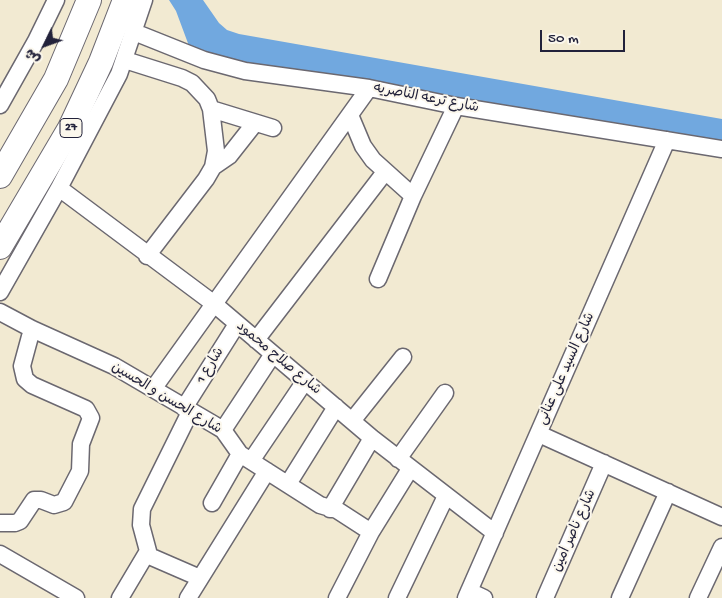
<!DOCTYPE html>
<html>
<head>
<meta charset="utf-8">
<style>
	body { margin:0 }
	#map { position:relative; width:722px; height:598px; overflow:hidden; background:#f2ead2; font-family:"Gochi Hand","Playpen Sans Arabic",sans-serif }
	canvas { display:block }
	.north { position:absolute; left:20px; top:20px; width:50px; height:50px; -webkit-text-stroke:4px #fbf7ec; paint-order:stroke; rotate:228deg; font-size:14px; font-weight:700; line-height:20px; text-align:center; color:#22223b }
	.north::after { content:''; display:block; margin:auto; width:18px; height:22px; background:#22223b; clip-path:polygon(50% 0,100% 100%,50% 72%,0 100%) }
	.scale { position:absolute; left:540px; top:30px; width:85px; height:22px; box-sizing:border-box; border:2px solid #22223b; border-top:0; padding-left:6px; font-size:15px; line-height:18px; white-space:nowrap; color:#22223b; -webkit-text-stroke:4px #fbf7ec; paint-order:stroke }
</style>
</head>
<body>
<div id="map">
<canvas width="722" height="598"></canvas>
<div class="north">ش</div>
<div class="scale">50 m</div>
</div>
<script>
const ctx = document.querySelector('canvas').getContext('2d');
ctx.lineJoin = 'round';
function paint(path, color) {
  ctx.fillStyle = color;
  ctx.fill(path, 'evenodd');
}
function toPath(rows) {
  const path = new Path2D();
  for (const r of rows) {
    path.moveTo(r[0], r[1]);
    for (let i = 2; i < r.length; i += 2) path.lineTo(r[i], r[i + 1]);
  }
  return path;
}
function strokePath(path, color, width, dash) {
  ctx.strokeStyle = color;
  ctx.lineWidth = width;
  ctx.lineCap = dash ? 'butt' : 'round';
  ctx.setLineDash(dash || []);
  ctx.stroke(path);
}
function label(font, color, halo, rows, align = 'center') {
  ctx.font = font + ' "Gochi Hand","Playpen Sans Arabic",sans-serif';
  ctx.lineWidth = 4;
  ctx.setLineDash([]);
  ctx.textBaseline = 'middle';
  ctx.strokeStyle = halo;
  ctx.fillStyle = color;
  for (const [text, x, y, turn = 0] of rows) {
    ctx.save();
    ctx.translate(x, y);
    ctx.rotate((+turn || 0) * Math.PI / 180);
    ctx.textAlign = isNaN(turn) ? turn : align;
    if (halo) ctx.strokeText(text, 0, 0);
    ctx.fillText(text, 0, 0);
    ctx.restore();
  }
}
paint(toPath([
	[169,0,203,0,219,23,227,30,239,34,722,119,722,147,192,54,176,11]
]), '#71a8df');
const minor = toPath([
	[134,32,204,60,245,71,369,88,456,106,722,149],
	[125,60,182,78,192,83,207,99,211,109,216,151,213,167,206,179,147,256],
	[0,105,36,41,56,0],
	[211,109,273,128],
	[350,115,363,146,373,160,413,196],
	[213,167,229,156,255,123],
	[59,188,213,303,372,438,495,533],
	[378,279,413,196,456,106],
	[0,292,59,188,119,74,144,0],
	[0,312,32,329,114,366,213,424,223,430,240,454,320,505,337,510,371,532],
	[256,340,385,172],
	[153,389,369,88],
	[184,408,237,324],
	[352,421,403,357],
	[223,430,273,354],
	[539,434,722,517],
	[398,459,445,393],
	[251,461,305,381],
	[288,484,336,407],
	[212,503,240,454],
	[330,509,372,438],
	[0,523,15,523,20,521,34,500,41,500,54,505,64,502,80,471,81,444,91,418,86,409,32,385,25,379,22,366,32,329],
	[0,554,76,598],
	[147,555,200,578],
	[469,591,484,598],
	[120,598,148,551,141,525,142,509,190,412],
	[188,598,267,471],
	[337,598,371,532,410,469],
	[397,598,446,496],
	[466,598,667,140],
	[545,598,604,463],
	[620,598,668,492],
	[698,598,722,547]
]);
const highway = toPath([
	[0,176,56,79,89,0],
	[0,247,70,128,101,62,125,0]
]);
strokePath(minor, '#6b6870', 19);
strokePath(highway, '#6b6870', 26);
strokePath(minor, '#fff', 16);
strokePath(highway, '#fff', 24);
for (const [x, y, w] of [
	[71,128,22]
]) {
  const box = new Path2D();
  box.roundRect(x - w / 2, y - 9.5, w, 19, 4);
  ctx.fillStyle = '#fbf7ec';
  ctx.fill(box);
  strokePath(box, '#22223b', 1);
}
label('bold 12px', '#22223b', null, [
	["27",71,128]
]);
label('14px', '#22223b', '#fbf7ec', [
	["شارع ترعه الناصريه",426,99,11],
	["شارع صلاح محمود",278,359,40],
	["شارع 1",211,366,-58],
	["شارع السيد على عنانى",567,369,-66],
	["شارع الحسن و الحسين",166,399,31],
	["شارع ناصر امين",575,531,-66]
]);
</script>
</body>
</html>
